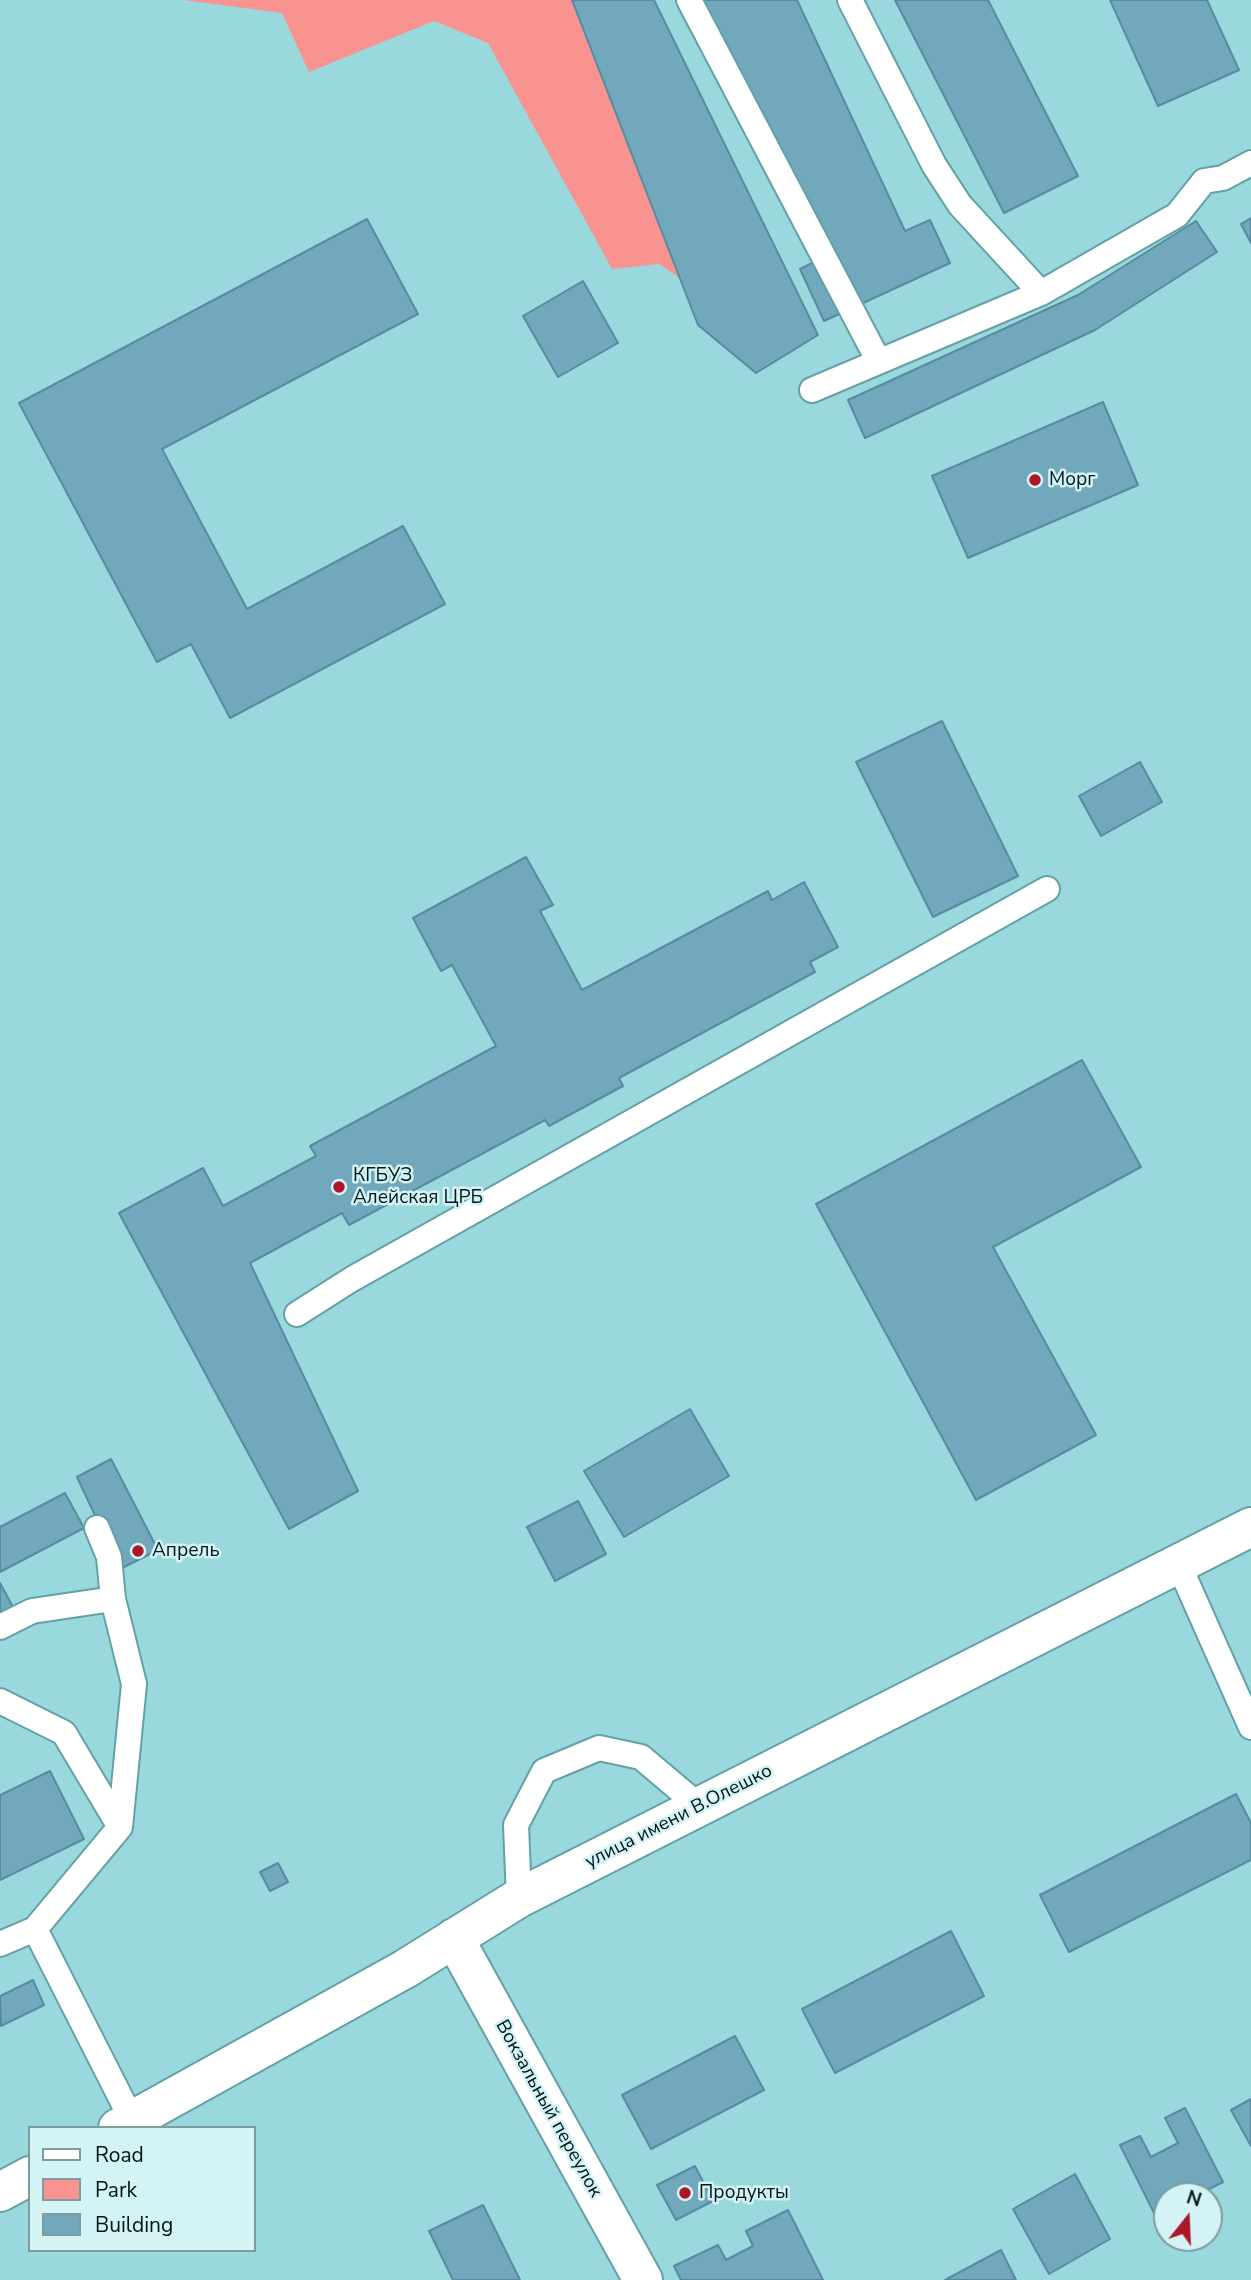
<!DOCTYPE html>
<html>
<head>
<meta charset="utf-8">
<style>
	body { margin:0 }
	#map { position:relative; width:1251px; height:2280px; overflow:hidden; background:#99d8dd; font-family:"Nunito Sans",sans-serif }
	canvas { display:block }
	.legend { position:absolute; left:28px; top:2126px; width:228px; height:126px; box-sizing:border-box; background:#d4f3f5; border:2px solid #7f9b9d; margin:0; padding:9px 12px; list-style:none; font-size:21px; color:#001618 }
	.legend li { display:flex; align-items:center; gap:14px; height:35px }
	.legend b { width:35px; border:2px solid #7f9b9d }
	.north { position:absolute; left:1153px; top:2182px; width:70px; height:70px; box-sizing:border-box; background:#d4f3f5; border:2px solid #7f9b9d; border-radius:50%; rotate:18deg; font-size:19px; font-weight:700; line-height:28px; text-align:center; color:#001618 }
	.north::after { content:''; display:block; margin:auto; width:24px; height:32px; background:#ac1829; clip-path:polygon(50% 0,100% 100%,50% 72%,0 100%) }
</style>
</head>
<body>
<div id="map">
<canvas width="1251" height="2280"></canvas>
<ul class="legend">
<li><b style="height:9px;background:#fff"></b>Road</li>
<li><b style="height:19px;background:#f8938f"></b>Park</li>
<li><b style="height:19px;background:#71a8bc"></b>Building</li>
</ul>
<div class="north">N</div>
</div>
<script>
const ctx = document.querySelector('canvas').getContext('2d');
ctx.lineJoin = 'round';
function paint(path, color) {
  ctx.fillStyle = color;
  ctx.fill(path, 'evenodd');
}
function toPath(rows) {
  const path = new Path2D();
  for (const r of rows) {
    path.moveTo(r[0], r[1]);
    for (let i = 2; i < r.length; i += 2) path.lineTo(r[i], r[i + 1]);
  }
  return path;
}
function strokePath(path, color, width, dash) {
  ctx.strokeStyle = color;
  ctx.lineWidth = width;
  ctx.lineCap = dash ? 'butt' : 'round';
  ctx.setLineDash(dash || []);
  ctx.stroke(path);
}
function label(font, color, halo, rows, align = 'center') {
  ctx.font = font + ' "Nunito Sans",sans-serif';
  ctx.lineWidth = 5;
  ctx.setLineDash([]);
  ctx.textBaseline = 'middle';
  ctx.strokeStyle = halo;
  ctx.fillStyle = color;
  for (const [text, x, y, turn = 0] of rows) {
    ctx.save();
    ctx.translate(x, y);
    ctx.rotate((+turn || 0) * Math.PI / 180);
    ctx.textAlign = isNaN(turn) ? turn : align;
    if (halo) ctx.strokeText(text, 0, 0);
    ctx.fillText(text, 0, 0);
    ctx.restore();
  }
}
paint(toPath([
	[184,0,612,0,718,303,659,264,612,269,488,43,434,21,309,72,282,13]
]), '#f8938f');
const building = toPath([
	[572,0,654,0,818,335,756,373,698,325,572,0],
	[697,0,797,0,905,231,930,220,950,263,824,321,800,269,818,260,697,0],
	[895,0,988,0,1078,176,1004,213,895,0],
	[1110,0,1207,0,1239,70,1158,106,1110,0],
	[1251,218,1251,243,1241,224,1251,218],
	[367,219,418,314,162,449,247,609,403,526,445,604,230,718,191,644,157,662,19,403,367,219],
	[1196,221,1217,252,1095,330,865,438,848,400,1078,295,1196,221],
	[583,281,618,343,558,377,523,316,583,281],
	[1103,402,1138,485,968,558,932,476,1103,402],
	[942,721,1018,876,933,917,856,762,942,721],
	[1140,762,1162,802,1101,836,1079,796,1140,762],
	[526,857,553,905,540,911,582,990,768,891,772,900,804,882,838,947,810,962,815,972,619,1078,623,1086,549,1126,545,1120,349,1225,342,1213,250,1263,358,1491,289,1529,119,1213,203,1168,223,1206,316,1156,310,1146,496,1046,452,965,441,971,413,918,526,857],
	[1082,1060,1141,1167,993,1247,1096,1435,976,1500,816,1204,1082,1060],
	[690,1409,729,1476,624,1537,584,1471,690,1409],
	[111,1459,158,1550,120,1569,77,1477,111,1459],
	[65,1493,84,1528,0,1572,0,1527,65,1493],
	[578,1501,606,1554,555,1581,527,1527,578,1501],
	[0,1583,13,1607,0,1614,0,1583],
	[50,1771,84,1839,0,1880,0,1795,50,1771],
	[1236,1794,1251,1823,1251,1860,1069,1952,1040,1895,1236,1794],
	[278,1863,288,1882,270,1891,260,1872,278,1863],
	[951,1931,984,1996,835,2073,802,2009,951,1931],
	[33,1980,44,2005,1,2026,0,1996,33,1980],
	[735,2036,764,2090,651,2149,622,2095,735,2036],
	[1251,2099,1251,2146,1231,2110,1251,2099],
	[1185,2108,1223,2182,1196,2196,1167,2196,1167,2211,1156,2217,1120,2145,1140,2136,1151,2157,1178,2143,1165,2118,1185,2108],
	[695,2166,713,2201,676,2220,657,2185,695,2166],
	[1075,2174,1110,2239,1049,2274,1013,2209,1075,2174],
	[483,2205,520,2280,453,2280,429,2231,483,2205],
	[788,2210,823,2280,681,2280,674,2266,718,2245,726,2260,753,2246,746,2231,788,2210],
	[1001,2250,1016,2280,945,2280,1001,2250]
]);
paint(building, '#71a8bc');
strokePath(building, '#558c9f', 2);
const service = toPath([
	[689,0,878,360],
	[850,0,934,165,960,205,1041,293],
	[812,390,1041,293,1177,215,1204,181,1223,178,1251,163],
	[297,1314,352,1279,1047,889],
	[1178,1563,1251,1727],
	[0,1627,32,1611,113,1599],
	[0,1701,64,1733,120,1827],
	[519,1898,516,1825,544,1771,599,1748,641,1757,699,1806],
	[35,1929,120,1827,134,1684,113,1599,109,1557,97,1528],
	[0,1944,35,1929,132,2120]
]);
const minor = toPath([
	[454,1938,643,2280],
	[118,2128,405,1969,519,1898,1251,1527],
	[0,2192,30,2176]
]);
strokePath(service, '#63a1a6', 28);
strokePath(minor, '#63a1a6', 42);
strokePath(service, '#fff', 24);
strokePath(minor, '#fff', 38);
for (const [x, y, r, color] of [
	[1035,480,7,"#ac1829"],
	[339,1187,7,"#ac1829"],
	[138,1551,7,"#ac1829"],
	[685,2193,7,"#ac1829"]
]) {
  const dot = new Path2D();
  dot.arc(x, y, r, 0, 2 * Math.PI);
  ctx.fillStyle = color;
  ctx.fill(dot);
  strokePath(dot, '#d4f3f5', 2.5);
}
label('19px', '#001618', '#d4f3f5', [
	["Морг",1049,480],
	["КГБУЗ",353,1176],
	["Алейская ЦРБ",353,1198],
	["Апрель",152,1551],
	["Продукты",699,2193]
], 'left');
label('19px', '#001618', '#d4f3f5', [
	["улица имени В.Олешко",679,1817,-27],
	["Вокзальный переулок",548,2109,61]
]);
</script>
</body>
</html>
